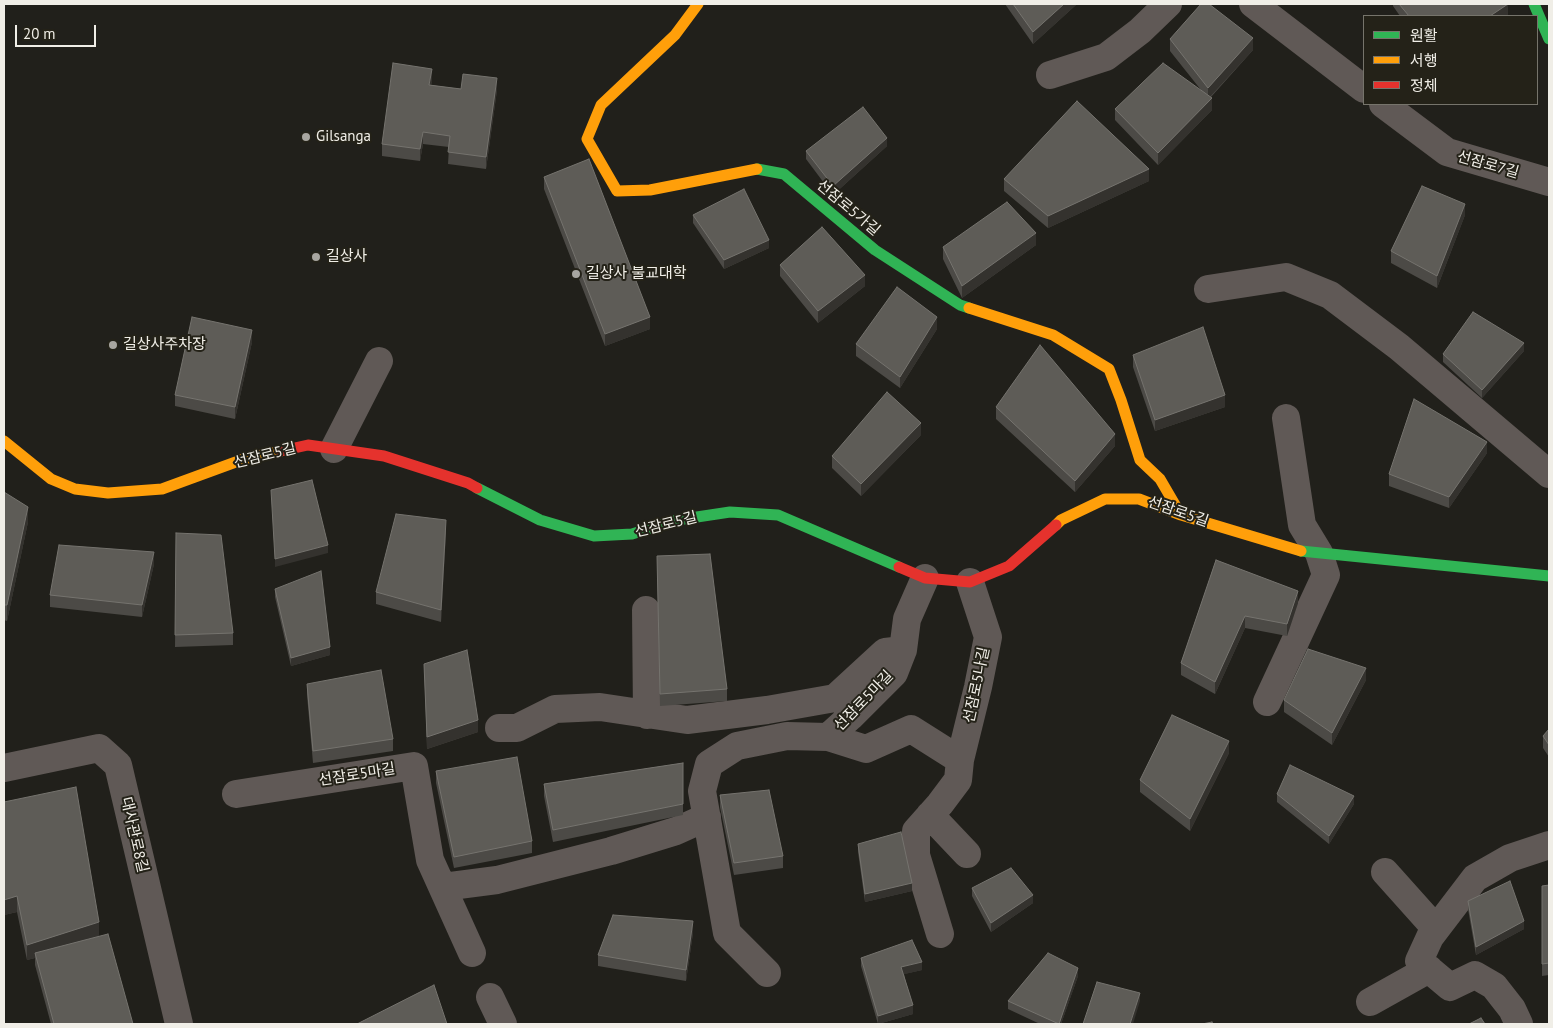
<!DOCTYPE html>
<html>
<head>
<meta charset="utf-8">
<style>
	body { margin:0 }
	#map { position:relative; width:1553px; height:1028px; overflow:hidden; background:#21201b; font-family:"PT Sans","Noto Sans KR",sans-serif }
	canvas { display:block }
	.frame { position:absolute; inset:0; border:5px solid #f0eee7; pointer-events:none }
	.legend { position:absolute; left:1363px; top:15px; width:175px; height:90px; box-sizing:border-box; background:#242218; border:1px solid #76746b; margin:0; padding:6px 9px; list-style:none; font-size:15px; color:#f0eee7 }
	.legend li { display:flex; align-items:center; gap:10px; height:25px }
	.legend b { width:25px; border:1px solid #76746b }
	.scale { position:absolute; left:15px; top:25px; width:81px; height:22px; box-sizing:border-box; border:2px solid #f0eee7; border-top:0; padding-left:6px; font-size:15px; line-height:18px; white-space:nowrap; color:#f0eee7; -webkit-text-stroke:4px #242218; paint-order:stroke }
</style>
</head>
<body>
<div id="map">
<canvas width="1553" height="1028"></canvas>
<div class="frame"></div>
<ul class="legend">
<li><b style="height:6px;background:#30b455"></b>원활</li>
<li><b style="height:6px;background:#ff9f0a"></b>서행</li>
<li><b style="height:6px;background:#e5322d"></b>정체</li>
</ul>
<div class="scale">20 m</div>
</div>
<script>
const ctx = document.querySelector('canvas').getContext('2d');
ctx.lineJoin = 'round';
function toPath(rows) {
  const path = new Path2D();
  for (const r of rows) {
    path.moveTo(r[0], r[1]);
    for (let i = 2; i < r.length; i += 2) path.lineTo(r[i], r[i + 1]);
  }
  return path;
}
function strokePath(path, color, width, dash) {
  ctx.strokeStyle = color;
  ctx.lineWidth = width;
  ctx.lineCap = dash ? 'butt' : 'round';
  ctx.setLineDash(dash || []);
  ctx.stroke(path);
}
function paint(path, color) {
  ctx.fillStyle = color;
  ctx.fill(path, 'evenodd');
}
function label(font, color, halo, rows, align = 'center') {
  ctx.font = font + ' "PT Sans","Noto Sans KR",sans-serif';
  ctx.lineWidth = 4;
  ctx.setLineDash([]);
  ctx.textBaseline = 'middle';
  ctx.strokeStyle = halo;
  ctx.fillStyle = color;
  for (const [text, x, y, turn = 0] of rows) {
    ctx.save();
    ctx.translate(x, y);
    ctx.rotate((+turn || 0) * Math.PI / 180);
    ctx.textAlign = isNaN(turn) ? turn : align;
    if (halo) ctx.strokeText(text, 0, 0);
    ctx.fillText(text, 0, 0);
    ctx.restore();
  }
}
strokePath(toPath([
	[1253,4,1364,89],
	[1050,75,1106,57,1140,31,1168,4],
	[1383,104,1447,152,1549,182],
	[1208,289,1286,277,1330,295,1399,347,1549,474],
	[334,449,379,361],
	[646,610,647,715],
	[1267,702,1326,575,1319,553,1302,525,1286,418],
	[499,728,517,728,555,709,600,707,687,720,767,710,835,698,885,652,903,650],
	[828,737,850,717,894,673,903,650,907,619,925,578],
	[4,768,99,748,118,765,179,1024],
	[236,794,414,766,430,860,472,953],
	[930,815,967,854],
	[1385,872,1436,929],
	[443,887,497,880,611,851,676,831,707,817],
	[940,934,916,855,916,831,940,804,958,780,960,760,978,687,988,637,970,582],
	[767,973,727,933,702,791,709,764,737,746,787,736,828,737,866,749,911,729,960,760],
	[490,997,503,1024],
	[1370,1002,1429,969],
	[1519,1024,1512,1009,1494,986,1475,975,1450,987,1419,961,1430,937,1475,878,1510,858,1549,845]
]), '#605956', 28);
strokePath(toPath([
	[1534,4,1549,39],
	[757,169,784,174,875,250,960,305,969,308],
	[477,488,540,520,594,536,632,534,677,520,730,512,778,515,899,567],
	[1301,551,1549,576]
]), '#30b455', 11);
strokePath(toPath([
	[698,4,675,35,601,105,587,139,617,191,650,190,757,169],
	[969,308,1053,335,1109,369,1121,400,1140,460,1160,479,1181,515],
	[4,441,51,479,75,489,108,493,162,489,244,459,281,451],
	[1056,525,1061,520,1105,499,1139,499,1181,515,1301,551]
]), '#ff9f0a', 11);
strokePath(toPath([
	[281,451,308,445,384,456,468,483,477,488],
	[899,567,925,578,970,582,1009,566,1056,525]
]), '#e5322d', 11);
paint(toPath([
	[1005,4,1077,4,1033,44],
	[1393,4,1508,4,1508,15,1507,16,1400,16,1393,6],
	[1170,39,1253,50,1211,97,1212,110,1158,165,1115,120,1115,109,1201,90,1170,51],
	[432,81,431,85,461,89,497,90,486,169,448,164,449,147,423,144,420,161,382,156,382,144],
	[887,146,833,195,806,159,806,151],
	[544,177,650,329,605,346,544,189],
	[1004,179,1149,181,1048,228,1004,191],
	[693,215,769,248,724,269,693,223],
	[1465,215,1437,288,1391,263,1391,251],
	[1036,245,962,298,943,259,943,247],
	[780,265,865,286,818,323,780,276],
	[937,329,900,388,856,356,856,344],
	[252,342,235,419,175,406,175,395],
	[1524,351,1482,398,1443,362,1443,354],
	[1133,355,1225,407,1155,431,1133,367],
	[996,407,1115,446,1075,492,996,419],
	[921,435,861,496,832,468,832,456],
	[1487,453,1449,508,1389,486,1389,474],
	[4,492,28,522,7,621,4,620],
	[446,532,441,622,376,604,376,592],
	[176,533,233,633,233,645,175,647],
	[657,556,727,689,727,701,660,706],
	[1216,560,1298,603,1287,636,1245,628,1215,694,1181,675,1181,663],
	[154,564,142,617,50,607,50,595],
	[275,589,330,655,291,666,275,597],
	[424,664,478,732,427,749],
	[1366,680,1332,745,1284,712,1284,700],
	[307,684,393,739,393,751,313,763,307,695],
	[1549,729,1549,757,1543,748,1543,736],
	[1229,753,1190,831,1140,792,1140,780],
	[683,763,683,815,553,842,544,796,544,784],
	[436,771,532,841,532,853,454,868,436,783],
	[1277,794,1354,804,1329,844,1277,802],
	[720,795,783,856,783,868,734,875,720,807],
	[4,802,99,936,133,1024,51,1024,35,965,35,958,27,960,17,912,4,915],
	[858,844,912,891,865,902,858,852],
	[1549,885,1549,975,1542,976,1542,886],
	[972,888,1033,903,991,932,972,896],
	[1468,901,1524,929,1476,955,1468,909],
	[693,933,686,981,598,966,598,955],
	[861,958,922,970,904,974,913,1014,878,1024,861,966],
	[1078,976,1061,1024,1040,1024,1008,1009,1008,1001]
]), '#4c4a46');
paint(toPath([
	[1064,4,1077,4,1033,44,1033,32],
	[1508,4,1508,15,1507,16,1490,16],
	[1253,38,1253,50,1208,99,1208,88],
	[432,69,432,81,429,97,429,85],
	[497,78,497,90,486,169,486,157],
	[1212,98,1212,110,1158,165,1158,153],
	[423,132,423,144,420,161,420,149],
	[887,138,887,146,833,195,833,186],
	[1149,169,1149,181,1048,228,1048,216],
	[1465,204,1465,215,1437,288,1437,276],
	[1036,233,1036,245,962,298,962,286],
	[769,240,769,248,724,269,724,260],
	[865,275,865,286,818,323,818,311],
	[650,317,650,329,605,346,605,334],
	[937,317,937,329,900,388,900,377],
	[252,330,252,342,235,419,235,407],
	[1524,343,1524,351,1482,398,1482,390],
	[1225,395,1225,407,1155,431,1155,420],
	[921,423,921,435,861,496,861,484],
	[1115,434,1115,446,1075,492,1075,481],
	[1487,442,1487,453,1449,508,1449,497],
	[28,507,28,522,7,621,7,605],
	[446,520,446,532,441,622,441,610],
	[328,545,328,553,275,567,275,559],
	[154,552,154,564,142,617,142,605],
	[1298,591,1298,603,1287,636,1287,624],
	[1245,616,1245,628,1215,694,1215,682],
	[330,647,330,655,291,666,291,658],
	[1366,668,1366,680,1332,745,1332,733],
	[478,720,478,732,427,749,427,737],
	[1229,741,1229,753,1190,831,1190,819],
	[1354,796,1354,804,1329,844,1329,836],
	[912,883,912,891,865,902,865,894],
	[1033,895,1033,903,991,932,991,923],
	[17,896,17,912,4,915,4,900],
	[693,921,693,933,686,981,686,970],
	[1524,921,1524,929,1476,955,1476,947],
	[99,922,99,937,35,953,35,958,27,960,27,945],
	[922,962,922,970,901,975,901,967],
	[1078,968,1078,976,1061,1024,1059,1024],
	[1140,993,1140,1001,1133,1024,1130,1024],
	[913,1005,913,1014,878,1024,878,1016]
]), '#34322e');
const building = toPath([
	[1013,4,1064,4,1033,32,1013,4],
	[1201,4,1209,4,1253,38,1208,88,1170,39,1201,4],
	[1399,4,1508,4,1490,16,1409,16,1399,4],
	[393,63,432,69,429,85,461,89,463,74,497,78,486,157,448,152,450,136,423,132,420,149,382,144,393,63],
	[1163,63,1212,98,1158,153,1115,109,1163,63],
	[1077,101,1149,169,1048,216,1004,179,1077,101],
	[863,107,887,138,833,186,806,151,863,107],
	[589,159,650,317,605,334,544,177,589,159],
	[1422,186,1465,204,1437,276,1391,251,1422,186],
	[744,189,769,240,724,260,693,215,744,189],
	[1007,202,1036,233,962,286,943,247,1007,202],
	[822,227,865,275,818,311,780,265,822,227],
	[897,287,937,317,900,377,856,344,897,287],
	[1473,312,1524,343,1482,390,1443,354,1473,312],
	[192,317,252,330,235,407,175,395,192,317],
	[1203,327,1225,395,1155,420,1133,355,1203,327],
	[1040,345,1115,434,1075,481,996,407,1040,345],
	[887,392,921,423,861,484,832,456,887,392],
	[1414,399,1487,442,1449,497,1389,474,1414,399],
	[312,480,328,545,275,559,271,490,312,480],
	[4,492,28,507,7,605,4,605,4,492],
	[396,514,446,520,441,610,376,592,396,514],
	[176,533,221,535,233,633,175,635,176,533],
	[59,545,154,552,142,605,50,595,59,545],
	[710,554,727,689,660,694,657,556,710,554],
	[1216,560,1298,591,1287,624,1245,616,1215,682,1181,663,1216,560],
	[321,571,330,647,291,658,275,589,321,571],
	[1308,649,1366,668,1332,733,1284,700,1308,649],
	[467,650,478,720,427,737,424,664,467,650],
	[381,670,393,739,313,751,307,684,381,670],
	[1172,715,1229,741,1190,819,1140,780,1172,715],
	[1549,729,1549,745,1543,736,1549,729],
	[517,757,532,841,454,857,436,771,517,757],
	[683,763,683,804,553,830,544,784,683,763],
	[1290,765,1354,796,1329,836,1277,794,1290,765],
	[76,787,99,922,27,945,17,896,4,900,4,802,76,787],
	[769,790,783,856,734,863,720,795,769,790],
	[901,832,912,883,865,894,858,844,901,832],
	[1011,868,1033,895,991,923,972,888,1011,868],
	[1510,881,1524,921,1476,947,1468,901,1510,881],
	[1549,885,1549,963,1542,964,1542,886,1549,885],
	[613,915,693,921,686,970,598,955,613,915],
	[108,934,133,1024,54,1024,35,953,108,934],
	[912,940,922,962,901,967,913,1005,878,1016,861,958,912,940],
	[1048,953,1078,968,1059,1024,1008,1001,1048,953],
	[1097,982,1140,993,1130,1024,1083,1024,1097,982],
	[434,985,447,1024,357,1024,434,985],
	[1481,1018,1485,1024,1469,1024,1481,1018],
	[1212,1022,1213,1024,1202,1024,1212,1022]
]);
paint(building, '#5e5c57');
strokePath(building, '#75736e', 1);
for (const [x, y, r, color] of [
	[306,137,5,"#a8a6a0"],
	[316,257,5,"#a8a6a0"],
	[576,274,5,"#a8a6a0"],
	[113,345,5,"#a8a6a0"]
]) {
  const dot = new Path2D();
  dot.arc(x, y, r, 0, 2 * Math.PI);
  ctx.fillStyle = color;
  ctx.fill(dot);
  strokePath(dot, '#242218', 2);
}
label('15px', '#f0eee7', '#242218', [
	["Gilsanga",316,137],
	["길상사",326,257],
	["길상사 불교대학",586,274],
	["길상사주차장",123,345]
], 'left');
label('15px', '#f0eee7', '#242218', [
	["선잠로7길",1488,165,16],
	["선잠로5가길",848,208,40],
	["선잠로5길",265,456,-14],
	["선잠로5길",1178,512,19],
	["선잠로5길",666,525,-14],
	["선잠로5나길",977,685,-78],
	["선잠로5마길",864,701,-46],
	["선잠로5마길",357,775,-9],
	["대사관로8길",134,835,77]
]);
</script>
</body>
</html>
